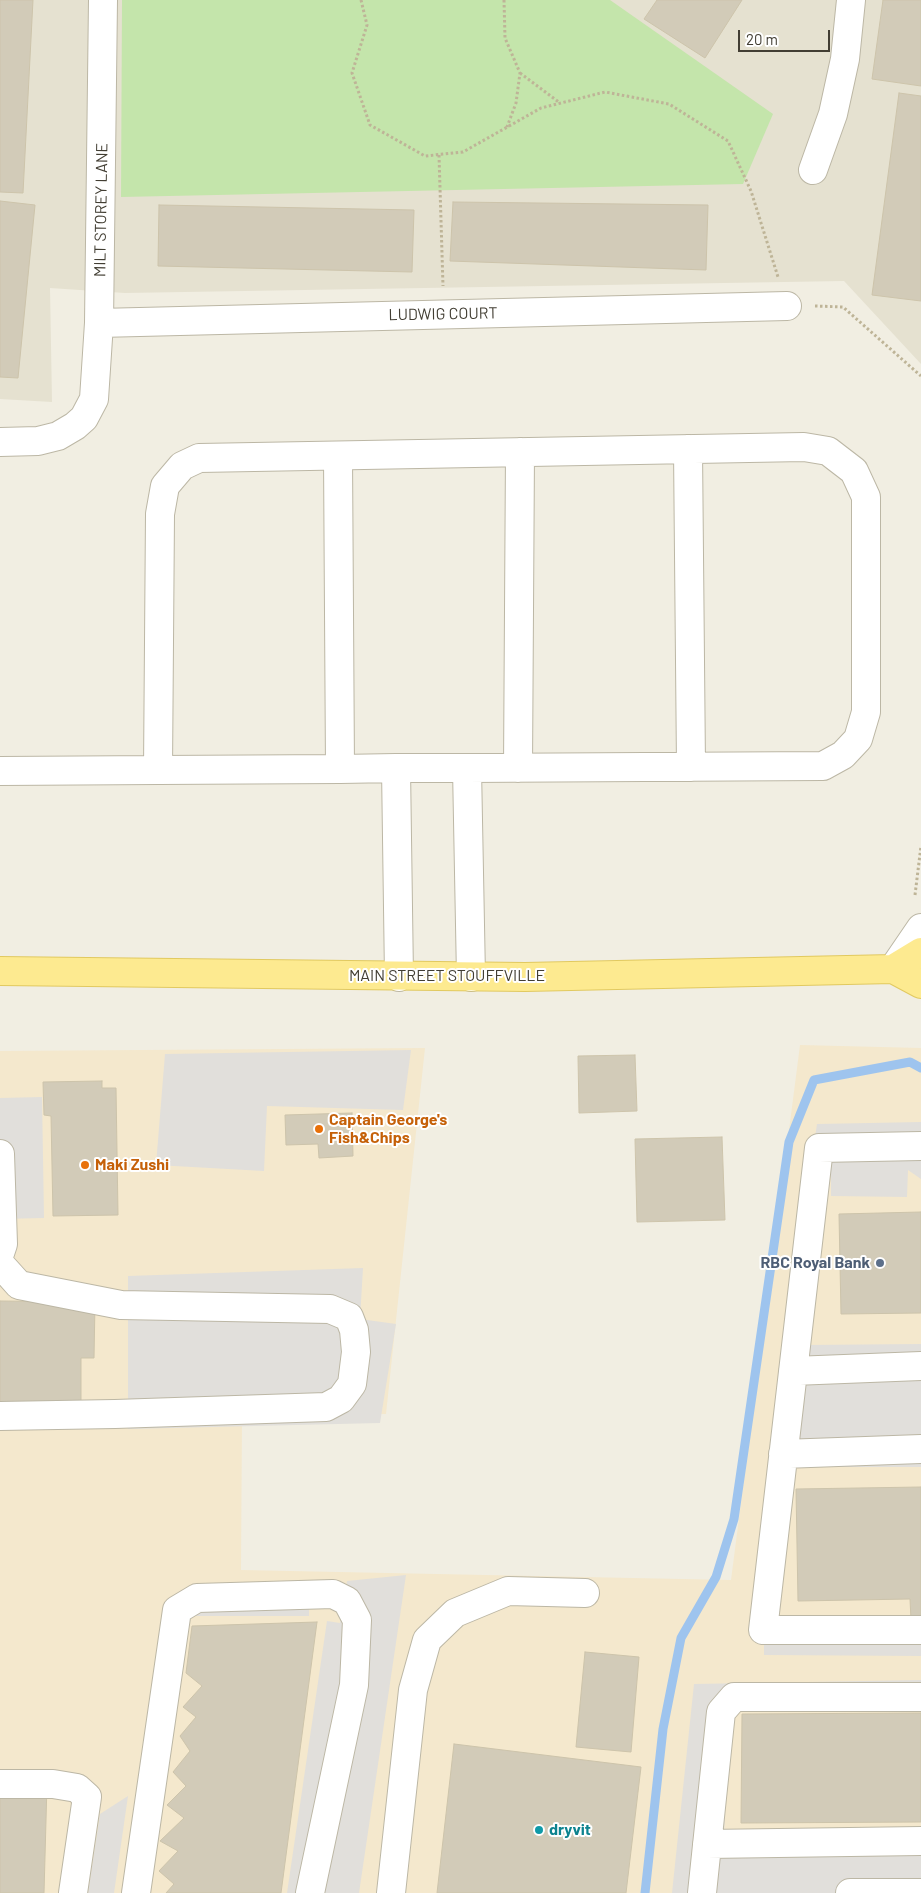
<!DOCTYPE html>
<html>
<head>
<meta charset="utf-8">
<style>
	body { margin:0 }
	#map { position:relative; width:921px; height:1893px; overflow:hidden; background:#f1eee2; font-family:Barlow,sans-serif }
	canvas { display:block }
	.scale { position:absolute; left:738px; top:30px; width:92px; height:22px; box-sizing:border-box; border:2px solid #423e33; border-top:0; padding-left:6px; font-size:15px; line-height:18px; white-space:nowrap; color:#423e33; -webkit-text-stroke:4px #fff; paint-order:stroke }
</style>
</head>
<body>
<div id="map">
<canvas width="921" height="1893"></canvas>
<div class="scale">20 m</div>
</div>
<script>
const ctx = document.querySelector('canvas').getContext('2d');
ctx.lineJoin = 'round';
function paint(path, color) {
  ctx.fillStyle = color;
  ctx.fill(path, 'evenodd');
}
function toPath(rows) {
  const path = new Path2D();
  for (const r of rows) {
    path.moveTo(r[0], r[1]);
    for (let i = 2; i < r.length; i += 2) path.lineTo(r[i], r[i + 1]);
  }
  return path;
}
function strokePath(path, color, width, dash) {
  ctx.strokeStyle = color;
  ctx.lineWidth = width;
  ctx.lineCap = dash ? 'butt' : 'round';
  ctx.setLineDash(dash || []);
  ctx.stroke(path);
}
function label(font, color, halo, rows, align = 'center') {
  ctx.font = font + ' Barlow,sans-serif';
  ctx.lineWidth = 4;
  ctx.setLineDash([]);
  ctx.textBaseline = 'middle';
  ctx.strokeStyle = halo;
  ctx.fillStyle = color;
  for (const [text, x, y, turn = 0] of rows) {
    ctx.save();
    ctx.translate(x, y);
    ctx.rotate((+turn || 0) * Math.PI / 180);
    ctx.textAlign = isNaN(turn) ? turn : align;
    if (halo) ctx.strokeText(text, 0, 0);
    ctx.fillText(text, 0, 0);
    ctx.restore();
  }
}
paint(toPath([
	[0,0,921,0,921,364,844,281,125,293,50,288,52,402,0,399]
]), '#e5e1d0');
paint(toPath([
	[800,1045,921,1048,921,1893,0,1893,0,1051,425,1048,386,1414,242,1416,241,1570,731,1580]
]), '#f4e8cd');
paint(toPath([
	[122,0,610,0,773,114,743,184,121,197]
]), '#c4e5ab');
paint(toPath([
	[411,1050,403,1110,267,1106,264,1171,156,1165,165,1054],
	[42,1097,44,1218,0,1219,0,1098],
	[921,1122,921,1179,908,1170,907,1197,831,1196,831,1168,811,1165,817,1124],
	[363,1268,360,1319,396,1324,380,1423,128,1429,128,1276],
	[921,1344,921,1467,798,1467,804,1345],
	[406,1575,359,1893,287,1893,327,1621,340,1623,347,1581],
	[193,1593,309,1593,309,1616,193,1616],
	[764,1632,921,1633,921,1656,764,1655],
	[921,1680,921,1706,728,1706,724,1839,921,1841,921,1893,672,1893,694,1684],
	[128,1796,114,1893,88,1893,100,1814]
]), '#e1dfdb');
strokePath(toPath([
	[645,1893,663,1729,681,1638,716,1577,734,1519,789,1142,814,1080,910,1062,921,1068]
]), '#9ec4ee', 9);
const building = toPath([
	[0,0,33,0,23,193,0,192,0,0],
	[657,0,742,0,705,58,644,19,657,0],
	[883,0,921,0,921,86,872,79,883,0],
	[899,93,921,96,921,301,872,295,899,93],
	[0,201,35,205,18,378,0,377,0,201],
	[453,202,708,205,706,270,450,261,453,202],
	[159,205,414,210,412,272,158,266,159,205],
	[635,1055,637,1111,579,1113,578,1056,635,1055],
	[102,1081,102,1088,116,1088,118,1215,53,1216,51,1116,44,1115,43,1082,102,1081],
	[352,1113,353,1156,319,1158,318,1144,286,1145,285,1115,352,1113],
	[722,1137,725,1220,637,1222,635,1139,722,1137],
	[921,1212,921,1313,841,1314,839,1214,921,1212],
	[0,1301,95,1302,94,1358,81,1358,81,1403,0,1403,0,1301],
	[921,1487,921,1619,911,1620,910,1599,798,1601,796,1489,921,1487],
	[317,1622,281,1893,166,1893,174,1884,159,1871,178,1851,160,1841,184,1818,167,1805,186,1786,173,1772,190,1751,180,1736,196,1717,183,1707,202,1686,186,1673,192,1626,317,1622],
	[585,1652,639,1657,631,1752,576,1747,585,1652],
	[921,1713,921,1822,741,1823,742,1714,921,1713],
	[454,1744,641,1767,626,1893,437,1893,454,1744],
	[47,1784,44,1893,0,1893,0,1785,47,1784]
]);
paint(building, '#d2cbb8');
strokePath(building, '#cdc4ab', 1);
const minor = toPath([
	[813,170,833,114,845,59,851,0],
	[99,323,787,306],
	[0,442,38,441,58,436,75,426,84,418,94,399,99,323,103,0],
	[688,449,691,767],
	[338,456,340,769],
	[396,768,399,977],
	[467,768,471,977],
	[518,768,520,452],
	[0,771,158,770,340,769,396,768,467,768,823,766,843,755,858,739,866,712,866,497,854,471,828,451,804,447,199,458,182,466,165,486,160,514,158,770],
	[893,969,921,928],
	[921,1146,819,1148,763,1630,921,1630],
	[0,1154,3,1244,0,1253],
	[0,1264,19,1285,121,1305,330,1309,349,1317,354,1330,356,1352,352,1384,341,1399,326,1407,115,1414,0,1416],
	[793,1371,921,1366],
	[783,1454,921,1449],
	[0,1784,53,1784,77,1788,87,1797,73,1893],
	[707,1844,921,1841],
	[136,1893,177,1610,197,1598,333,1594,347,1601,357,1620,354,1685,310,1893],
	[391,1893,413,1690,427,1640,455,1613,508,1591,585,1593],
	[702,1893,721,1712,734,1697,921,1697],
	[850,1893,921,1893]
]);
const major = toPath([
	[893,969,921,984],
	[0,971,525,977,893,969,921,952]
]);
strokePath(minor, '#bcb7a5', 30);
strokePath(major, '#e1c960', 30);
strokePath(toPath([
	[361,0,367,25,352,73,370,125,425,156,463,152,541,108,605,92,669,104,728,141,751,191,778,277],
	[504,0,505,38,520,73,516,103,507,127],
	[520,73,560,103],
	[439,155,443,286],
	[815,306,843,307,921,376],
	[915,895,921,846]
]), '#beb497', 3, [2.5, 2.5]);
strokePath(minor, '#fff', 28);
strokePath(major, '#fdea90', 28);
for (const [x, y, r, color] of [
	[319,1129,5,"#e8710a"],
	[85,1165,5,"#e8710a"],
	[880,1263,5,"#5c6f8a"],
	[539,1830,5,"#0f9aa8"]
]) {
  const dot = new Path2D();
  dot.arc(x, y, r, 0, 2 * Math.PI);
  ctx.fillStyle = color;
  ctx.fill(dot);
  strokePath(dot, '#fff', 2);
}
label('16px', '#423e33', '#fff', [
	["MILT STOREY LANE",101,210,-89],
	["LUDWIG COURT",443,314,-1],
	["MAIN STREET STOUFFVILLE",447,976]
]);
label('bold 16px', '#c56008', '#fff', [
	["Captain George's",329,1120],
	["Fish&Chips",329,1138],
	["Maki Zushi",95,1165]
], 'left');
label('bold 16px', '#4e5e75', '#fff', [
	["RBC Royal Bank",870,1263]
], 'right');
label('bold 16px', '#0d838f', '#fff', [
	["dryvit",549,1830]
], 'left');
</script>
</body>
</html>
